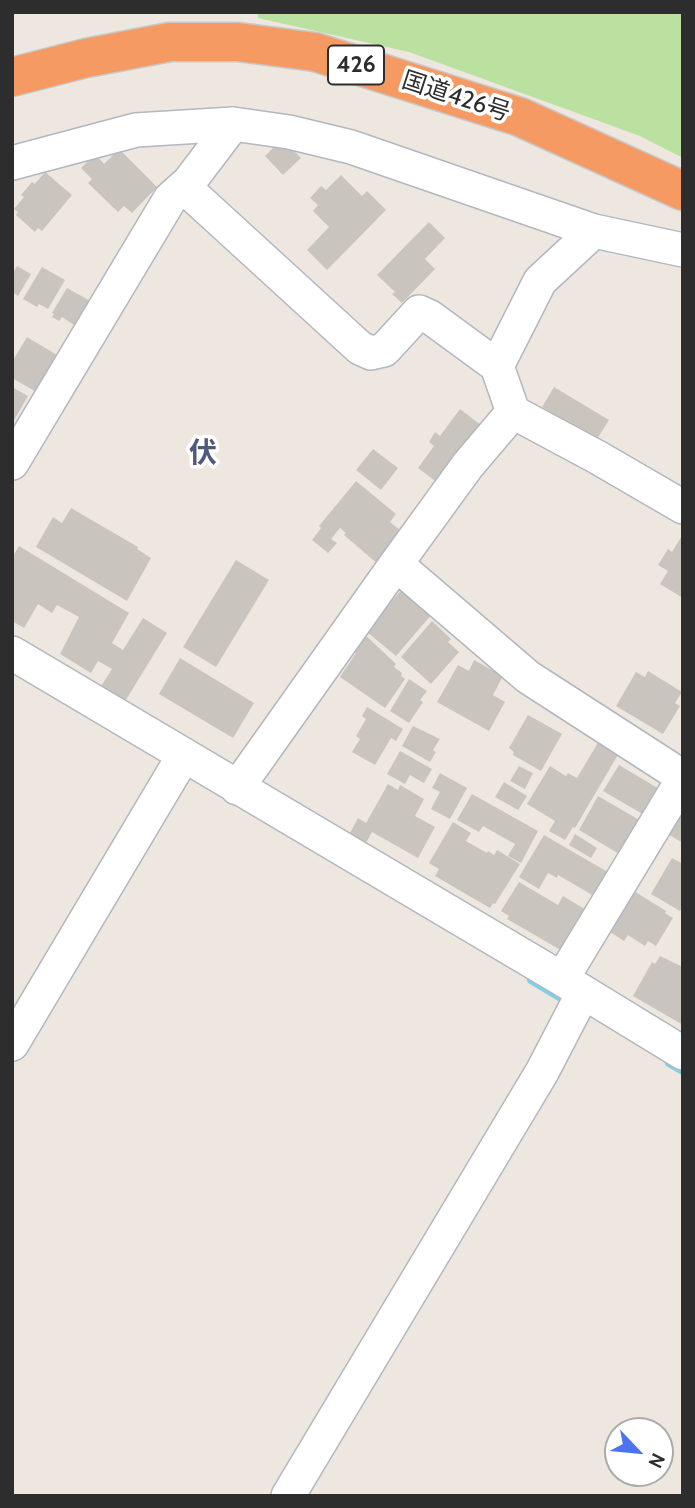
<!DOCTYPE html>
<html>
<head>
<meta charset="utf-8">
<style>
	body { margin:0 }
	#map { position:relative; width:695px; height:1508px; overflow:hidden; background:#ede7e0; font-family:Cabin,sans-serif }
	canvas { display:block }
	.frame { position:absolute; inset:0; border:14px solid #2d2d2d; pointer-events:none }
	.north { position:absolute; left:604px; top:1417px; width:70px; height:70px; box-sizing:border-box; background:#fff; border:2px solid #ababab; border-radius:50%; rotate:116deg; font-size:19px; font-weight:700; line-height:28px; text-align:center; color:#2d2d2d }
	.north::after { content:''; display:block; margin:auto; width:24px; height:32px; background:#4a72f1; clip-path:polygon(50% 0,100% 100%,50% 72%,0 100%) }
</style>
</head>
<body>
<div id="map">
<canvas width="695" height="1508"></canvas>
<div class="frame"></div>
<div class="north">N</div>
</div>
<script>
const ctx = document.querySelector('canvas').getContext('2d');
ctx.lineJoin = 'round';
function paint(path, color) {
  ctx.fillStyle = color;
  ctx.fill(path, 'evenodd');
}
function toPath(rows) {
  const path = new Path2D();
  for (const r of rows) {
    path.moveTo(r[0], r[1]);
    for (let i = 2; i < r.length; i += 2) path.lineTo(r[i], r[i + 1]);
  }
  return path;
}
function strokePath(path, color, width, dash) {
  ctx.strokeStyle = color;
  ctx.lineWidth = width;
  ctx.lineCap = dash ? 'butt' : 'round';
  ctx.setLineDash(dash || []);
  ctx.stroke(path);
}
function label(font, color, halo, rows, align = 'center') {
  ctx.font = font + ' Cabin,"Noto Sans JP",sans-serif';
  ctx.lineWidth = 7;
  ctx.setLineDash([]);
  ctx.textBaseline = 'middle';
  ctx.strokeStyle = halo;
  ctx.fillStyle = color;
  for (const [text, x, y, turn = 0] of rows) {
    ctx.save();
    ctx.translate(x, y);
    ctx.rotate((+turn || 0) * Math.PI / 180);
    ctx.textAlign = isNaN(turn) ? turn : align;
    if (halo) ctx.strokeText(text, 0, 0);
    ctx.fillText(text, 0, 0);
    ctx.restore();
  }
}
paint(toPath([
	[258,12,683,12,683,158,640,136,409,52,258,18]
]), '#bae1a0');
strokePath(toPath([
	[531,980,571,1004],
	[669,1063,683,1071]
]), '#7ad2e9', 8);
paint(toPath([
	[282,139,301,158,283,175,265,156],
	[119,149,157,187,132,213,124,206,118,212,88,183,92,179,81,168,95,154,104,164],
	[45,172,72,195,42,231,38,228,35,232,16,215,18,212,14,209,24,197,21,195,32,182,35,184],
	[341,175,362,196,367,191,386,210,327,270,307,250,329,227,313,211,318,205,310,198,321,186,326,190],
	[429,222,445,238,425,259,435,269,402,303,392,294,395,292,377,275],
	[17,266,31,274,18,296,12,292,12,275],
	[42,267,65,280,48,309,39,304,37,307,23,299],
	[67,288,92,302,77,327,62,317,59,321,52,317,54,314,52,313],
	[27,337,62,358,38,393,12,378,12,362],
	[12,387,28,396,12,424],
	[554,387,609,420,597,439,542,407],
	[460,409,486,429,443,487,418,468,434,446,429,442,435,432,440,436],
	[373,449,398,468,381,490,356,470],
	[356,481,396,514,390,522,405,534,379,565,344,535,346,533,340,528,331,539,337,543,328,553,312,540,321,528,319,526],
	[71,508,138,547,137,549,151,558,127,601,36,547,53,517,62,523],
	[683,534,683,598,660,584,668,571,658,565,668,549,672,552],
	[19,546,129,613,112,643,123,650,143,618,167,633,124,703,100,688,112,669,98,661,91,673,60,654,79,617,57,605,52,613,38,604,24,628,12,621,12,558],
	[236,560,269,580,216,667,183,647],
	[402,589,432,614,396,656,361,627,377,619],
	[432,621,451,639,448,642,459,652,431,684,401,657],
	[360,630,396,664,394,667,402,673,401,676,405,679,385,708,340,677,356,653,348,647],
	[180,658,254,703,233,738,159,694],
	[474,660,503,676,493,695,505,702,489,731,437,702,458,665,469,671],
	[648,671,682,692,675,703,680,706,663,734,616,706,636,672,645,677],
	[409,679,427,691,420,700,423,702,409,723,390,711],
	[367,707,403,729,396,741,391,738,375,765,352,752,360,739,356,736,366,719,362,716],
	[528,715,562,734,541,771,513,755,514,752,509,748],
	[413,726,440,739,433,750,436,752,430,762,402,746],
	[599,741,619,753,575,828,573,827,565,840,549,831,555,821,527,804,550,766,566,776,568,773,577,778],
	[400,751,432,769,424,783,410,775,405,784,387,774],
	[619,765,661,790,646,816,603,791],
	[519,766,533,773,525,789,510,781],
	[440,773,467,788,450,819,431,809,440,792,432,788],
	[504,782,527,796,518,810,495,797],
	[388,784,398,790,400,785,424,799,415,816,435,827,418,858,372,832,366,843,350,833,358,818,366,823],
	[472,794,538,831,521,863,508,856,515,844,483,826,479,832,457,820],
	[683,795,683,843,661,830],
	[598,796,641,821,621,855,579,830],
	[453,822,471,833,466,841,487,853,488,851,494,855,497,850,520,864,495,904,493,903,490,908,435,876,439,869,429,863],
	[575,834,597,848,591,858,569,845],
	[544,835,613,875,599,899,558,875,557,878,548,873,539,889,519,877],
	[672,858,683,864,683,906,680,911,651,894],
	[519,882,558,905,563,896,588,911,564,952,507,919,509,916,501,911],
	[629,888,666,911,665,913,673,918,656,946,648,941,645,946,628,935,624,941,604,928],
	[660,956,683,967,683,1025,633,996,652,962,655,964]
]), '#c9c5be');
const minor = toPath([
	[12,163,136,130,233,124,289,132,351,147,594,231,683,250],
	[184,187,360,348,371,353,384,350,419,312,430,317,497,366],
	[594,231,540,281,497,366,513,412,597,457,683,507],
	[12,463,170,199,189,182,233,124],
	[396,564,528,677,683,777],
	[12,653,562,979,683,1053],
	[237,788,396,564,468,465,513,412],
	[562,979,683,779],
	[12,1044,184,755],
	[288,1496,542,1072,583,993]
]);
const highway = toPath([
	[12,77,86,58,170,42,238,42,315,52,520,117,683,191]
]);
strokePath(minor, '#b3b7bf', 36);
strokePath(highway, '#c8c8c8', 41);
strokePath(minor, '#fff', 33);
strokePath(highway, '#f69a63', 38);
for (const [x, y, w] of [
	[356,65,56]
]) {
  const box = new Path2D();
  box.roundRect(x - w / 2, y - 19.5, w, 39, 5);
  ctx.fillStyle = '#fff';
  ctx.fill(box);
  strokePath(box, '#2d2d2d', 2);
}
label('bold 23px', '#2d2d2d', null, [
	["426",356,65]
]);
label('24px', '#2d2d2d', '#fff', [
	["国道426号",456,97,18]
]);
label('bold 28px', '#4f597c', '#fff', [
	["伏",203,454]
]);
</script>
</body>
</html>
